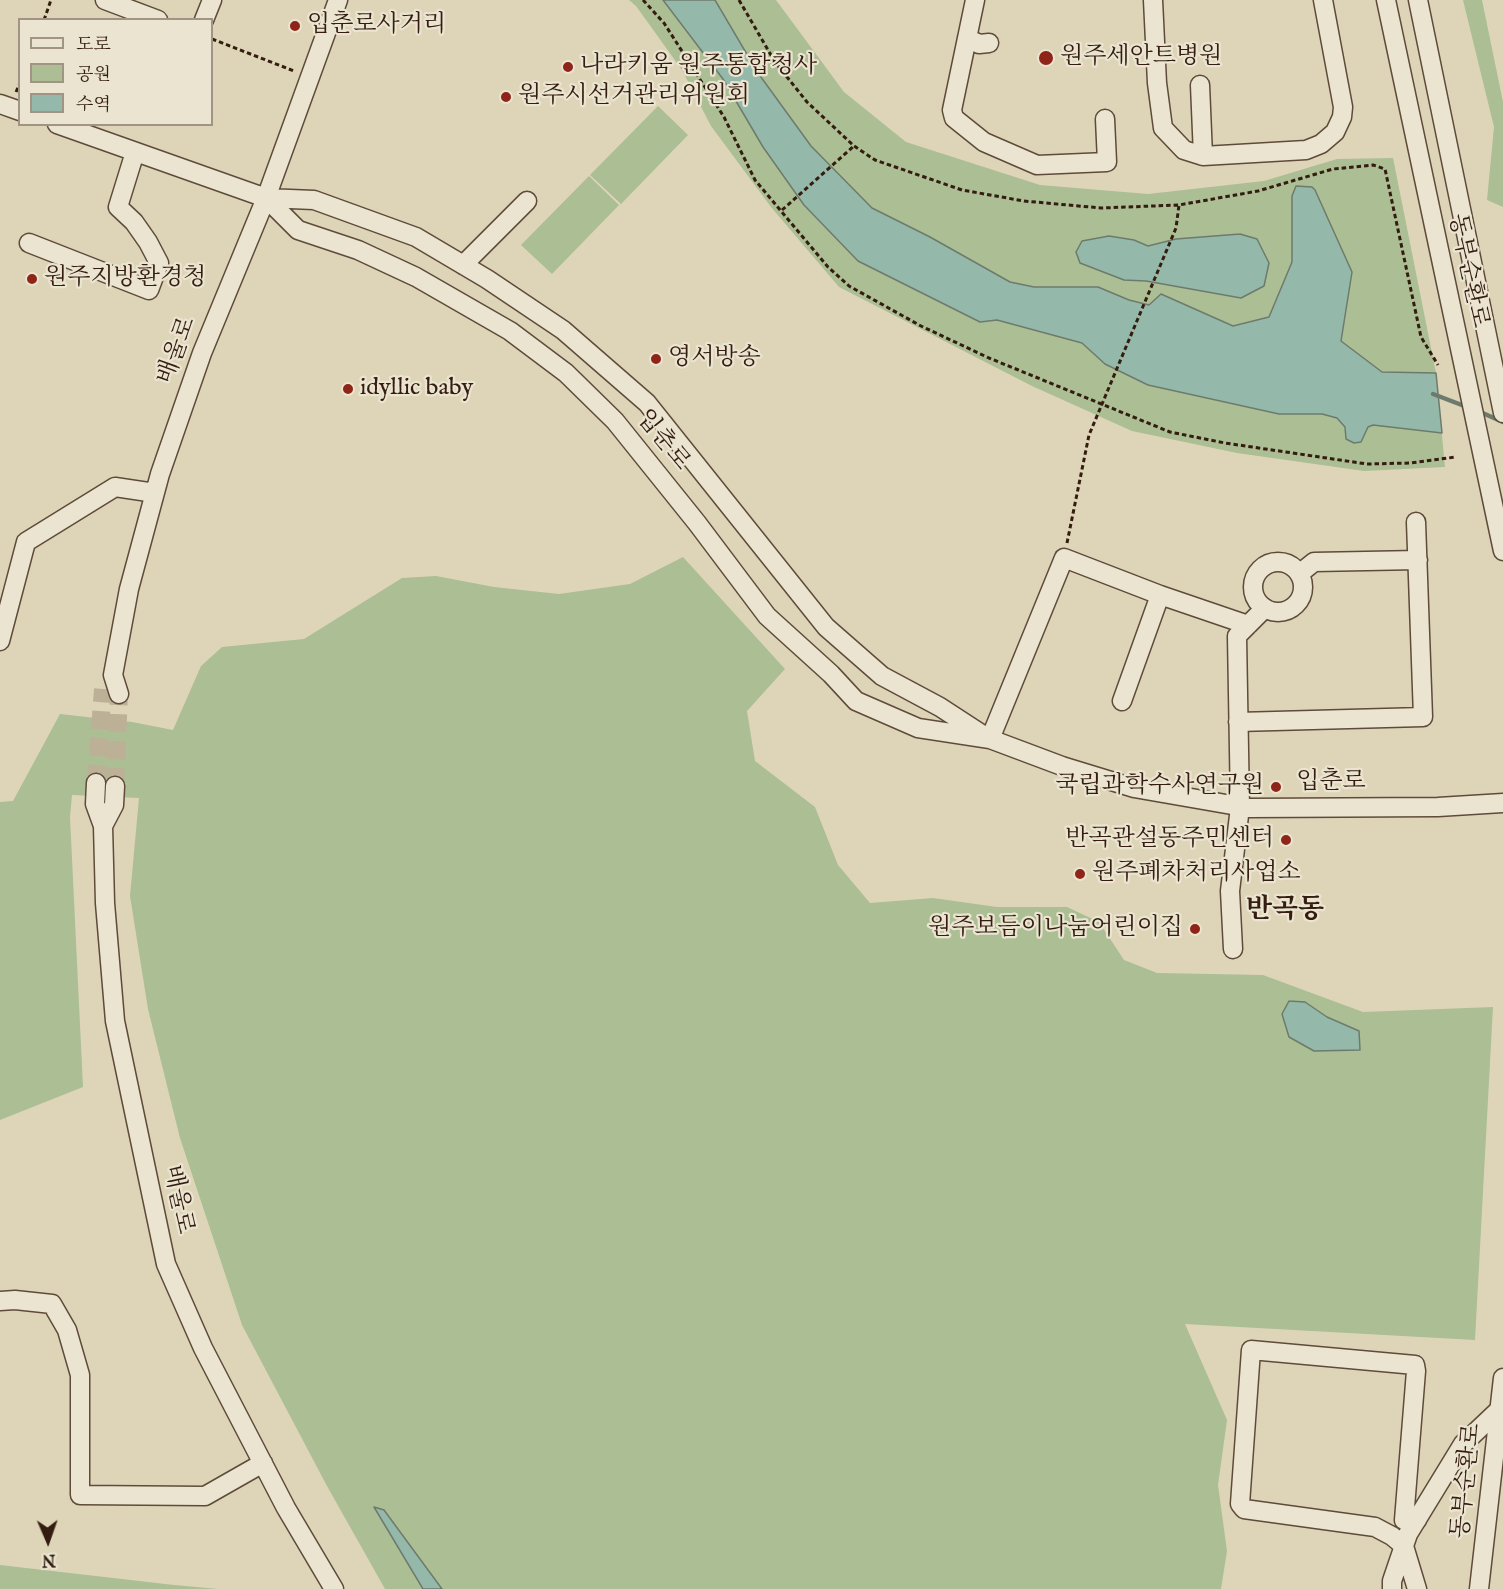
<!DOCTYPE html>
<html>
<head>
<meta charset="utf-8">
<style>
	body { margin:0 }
	#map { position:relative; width:1503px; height:1589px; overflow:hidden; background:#ded5b8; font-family:"IM FELL English","Noto Serif KR",serif }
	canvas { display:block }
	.legend { position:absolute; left:18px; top:18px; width:195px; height:108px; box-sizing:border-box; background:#eae4d1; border:2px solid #a19484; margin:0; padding:8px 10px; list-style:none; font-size:18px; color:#341d10 }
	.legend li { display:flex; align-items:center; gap:12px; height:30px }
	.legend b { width:30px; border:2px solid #a19484 }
	.north { position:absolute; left:18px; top:1511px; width:60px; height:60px; -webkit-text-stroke:4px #eae4d1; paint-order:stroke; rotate:178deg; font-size:16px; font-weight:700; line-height:24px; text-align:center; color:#341d10 }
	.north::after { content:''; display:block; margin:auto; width:21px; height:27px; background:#341d10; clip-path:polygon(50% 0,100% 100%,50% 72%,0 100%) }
</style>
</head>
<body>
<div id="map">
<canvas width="1503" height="1589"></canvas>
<ul class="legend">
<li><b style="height:8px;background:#eae4d1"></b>도로</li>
<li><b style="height:16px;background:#abbe94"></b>공원</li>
<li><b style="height:16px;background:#94b9aa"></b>수역</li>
</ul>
<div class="north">N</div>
</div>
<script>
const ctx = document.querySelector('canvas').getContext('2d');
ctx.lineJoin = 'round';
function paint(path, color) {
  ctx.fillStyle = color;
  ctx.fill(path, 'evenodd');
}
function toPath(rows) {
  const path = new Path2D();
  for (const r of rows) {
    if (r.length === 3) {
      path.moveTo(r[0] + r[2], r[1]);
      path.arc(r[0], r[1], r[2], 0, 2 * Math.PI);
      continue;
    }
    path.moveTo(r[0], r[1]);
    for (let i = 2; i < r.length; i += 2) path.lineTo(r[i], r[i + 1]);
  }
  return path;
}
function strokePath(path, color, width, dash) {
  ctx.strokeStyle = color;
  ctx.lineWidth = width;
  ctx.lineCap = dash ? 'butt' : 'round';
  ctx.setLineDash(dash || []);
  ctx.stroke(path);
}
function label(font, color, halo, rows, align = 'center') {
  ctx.font = font + ' "IM FELL English","Noto Serif KR",serif';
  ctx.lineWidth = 4.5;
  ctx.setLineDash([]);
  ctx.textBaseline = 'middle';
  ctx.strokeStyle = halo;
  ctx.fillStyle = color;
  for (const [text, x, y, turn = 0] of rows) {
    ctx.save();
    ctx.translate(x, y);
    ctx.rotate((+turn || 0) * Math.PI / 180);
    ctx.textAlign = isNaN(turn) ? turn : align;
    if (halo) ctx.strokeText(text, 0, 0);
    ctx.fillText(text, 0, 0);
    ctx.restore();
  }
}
paint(toPath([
	[629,0,663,0,723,79,763,147,804,205,852,255,872,208,811,146,758,73,715,0,776,0,844,92,906,142,1040,185,1148,194,1264,181,1337,159,1393,158,1436,373,1445,467,1364,471,1237,453,1132,431,1032,386,839,287,771,207,711,126,682,70,636,6],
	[1463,0,1482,0,1503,102,1503,207,1487,200,1494,127],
	[658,106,688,135,621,204,590,175],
	[589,176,619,205,552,274,521,245],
	[683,557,785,669,747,711,755,761,815,807,838,865,870,903,933,898,997,907,1067,907,1099,922,1124,960,1157,973,1263,975,1363,1012,1493,1007,1475,1340,1185,1324,1227,1420,1218,1485,1227,1551,1221,1589,385,1589,327,1486,242,1325,180,1138,148,1009,130,896,139,798,72,795,70,817,83,1087,0,1120,0,802,13,801,60,714,132,722,173,730,201,666,222,647,304,639,402,578,436,576,494,587,559,594,630,584],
	[0,1565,174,1585,218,1589,0,1589]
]), '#abbe94');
const water = toPath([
	[663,0,715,0,758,73,811,146,872,208,930,237,1010,282,1034,287,1098,287,1129,300,1149,305,1161,294,1233,326,1269,317,1292,262,1292,196,1296,186,1312,187,1315,190,1352,272,1341,341,1382,372,1436,373,1442,433,1373,425,1368,427,1361,442,1354,443,1346,439,1345,427,1337,418,1322,414,1279,414,1148,385,1105,364,1082,343,997,320,980,322,858,261,804,205,763,147,723,79,663,0],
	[1240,234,1257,239,1269,263,1264,286,1241,298,1146,281,1124,280,1080,263,1076,252,1082,241,1109,236,1134,240,1148,246,1176,239,1240,234],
	[1289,1001,1305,1002,1327,1017,1359,1031,1360,1050,1314,1051,1289,1037,1282,1014,1289,1001],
	[374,1507,384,1510,442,1589,423,1589,374,1507]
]);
paint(water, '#94b9aa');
strokePath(water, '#6e7b6c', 1.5);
strokePath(toPath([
	[1433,394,1467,407],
	[1478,411,1503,422]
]), '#6e7b6c', 4.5);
strokePath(toPath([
	[96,783,103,689],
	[115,786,119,694]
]), '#bcb096', 18, [18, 9]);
const minor = toPath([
	[105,0,158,20],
	[975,0,952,110,954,118,984,142,1037,165,1107,162,1105,119],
	[1153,0,1157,83,1163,128,1184,150,1203,156,1306,150,1321,144,1335,132,1342,117,1343,107,1323,0],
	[1386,0,1503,551],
	[1418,0,1503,413],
	[204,20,212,0],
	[967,38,979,44,989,43],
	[1200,85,1203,156],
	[0,104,20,111],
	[57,124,266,198,314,200,416,237,487,279,563,330,647,403,826,627,882,676,940,707,983,735],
	[266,198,298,230,358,250,416,277,510,331,566,373,615,421,697,523,767,616,831,674,856,701,918,728,990,739,1062,766,1134,788,1249,808,1438,807,1503,803],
	[29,243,149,290,159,263,148,242,134,222,118,207,135,152],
	[463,265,527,201],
	[1278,587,25],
	[1299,574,1314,562,1418,560],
	[0,641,26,542,115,487,155,493],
	[119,694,113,675,129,589,160,474,202,353,266,198,338,0],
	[1122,701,1160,595,1248,625],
	[1238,722,1423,717,1416,522],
	[990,739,1064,558,1160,595],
	[96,783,95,804,103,826],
	[115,786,114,805,103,826,105,903,115,1021,166,1264,203,1348,286,1508,334,1589],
	[1233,949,1230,891,1240,807,1237,636,1265,608],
	[0,1301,15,1300,52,1304,67,1330,80,1375,80,1495,205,1496,263,1463],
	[1392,1589,1392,1581,1408,1534,1463,1444,1500,1409],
	[1417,1589,1404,1546,1392,1536,1375,1527,1244,1509,1240,1504,1251,1350,1415,1365,1416,1371,1404,1520,1410,1523,1417,1520],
	[1479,1589,1503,1378]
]);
strokePath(minor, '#5e4b3a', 21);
strokePath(toPath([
	[643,0,664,23,724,117,755,180,828,267,849,286,921,326,989,358,1170,432,1225,443,1367,464,1410,463,1456,457],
	[739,0,775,62,807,102,854,146,875,160,962,190,1024,201,1101,208,1179,205,1258,191,1333,169,1373,165,1385,169,1421,337,1438,365],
	[44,20,51,0],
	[212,39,294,71],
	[16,92,20,83],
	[782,210,854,146],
	[1067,543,1089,435,1176,228,1179,205]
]), '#341d10', 3, [4.5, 3]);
strokePath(minor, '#eae4d1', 18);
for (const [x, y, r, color] of [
	[295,26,6,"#8f2418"],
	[1046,58,8,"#8f2418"],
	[568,67,6,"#8f2418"],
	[506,97,6,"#8f2418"],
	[32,279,6,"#8f2418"],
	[656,359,6,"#8f2418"],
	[348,389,6,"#8f2418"],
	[1276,787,6,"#8f2418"],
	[1286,840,6,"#8f2418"],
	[1080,874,6,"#8f2418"],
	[1195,929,6,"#8f2418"]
]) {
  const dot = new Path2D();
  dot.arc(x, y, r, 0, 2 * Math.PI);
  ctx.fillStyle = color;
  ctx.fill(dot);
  strokePath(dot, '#eae4d1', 2);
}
label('24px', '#341d10', '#eae4d1', [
	["입춘로사거리",307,26],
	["원주세안트병원",1060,58],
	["나라키움 원주통합청사",580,67],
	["원주시선거관리위원회",518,97],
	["원주지방환경청",44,279],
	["영서방송",668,359],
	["idyllic baby",360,389],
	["국립과학수사연구원",1264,787,"right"],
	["반곡관설동주민센터",1274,840,"right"],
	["원주폐차처리사업소",1092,874],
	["원주보듬이나눔어린이집",1183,929,"right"]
], 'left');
label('24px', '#341d10', '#eae4d1', [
	["동부순환로",1467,271,78],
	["배울로",178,351,-70],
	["입춘로",662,441,51],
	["입춘로",1331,783],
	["배울로",177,1200,78],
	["동부순환로",1468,1481,-84]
]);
label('bold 27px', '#341d10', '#eae4d1', [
	["반곡동",1285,911]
]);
</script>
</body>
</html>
